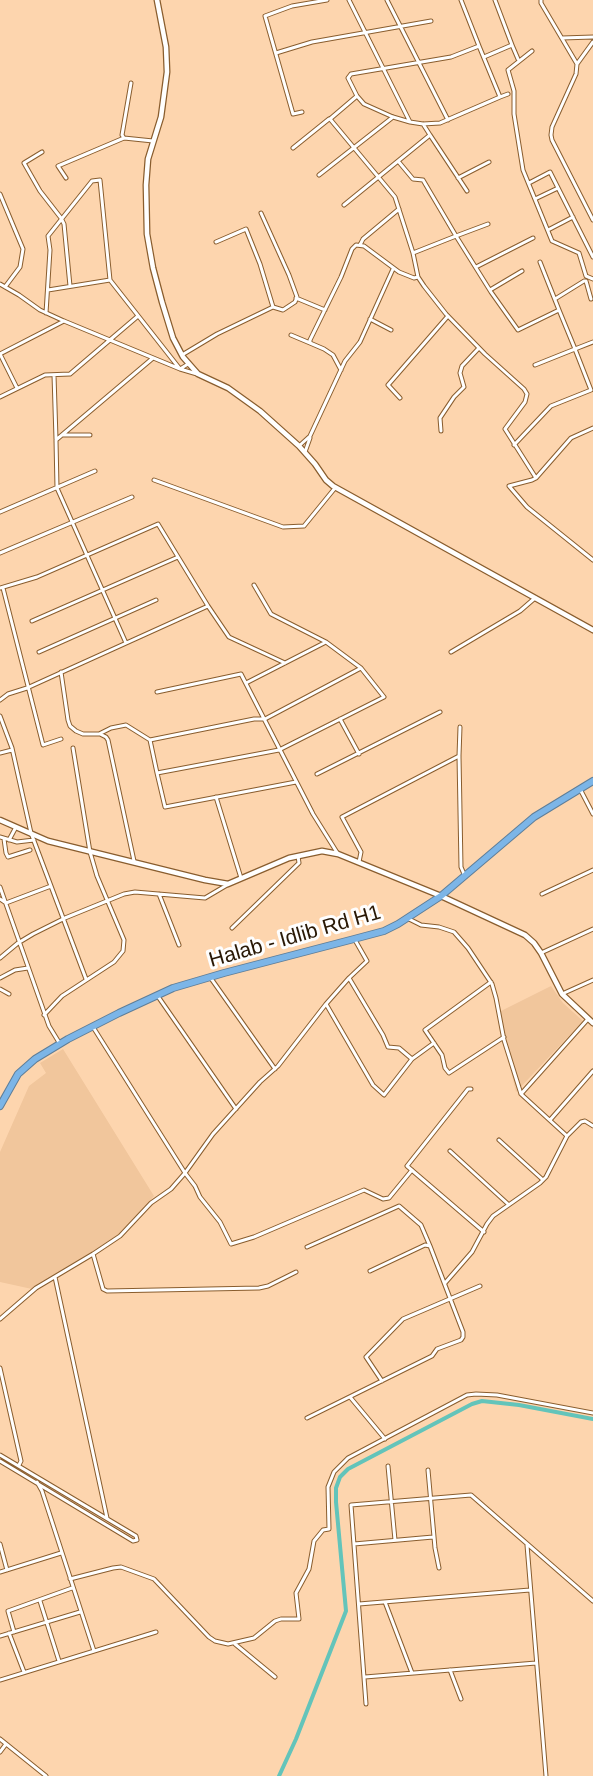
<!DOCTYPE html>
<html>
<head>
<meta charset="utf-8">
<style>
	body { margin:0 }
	canvas { display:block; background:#fdd5ae }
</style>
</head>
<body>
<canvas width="593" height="1776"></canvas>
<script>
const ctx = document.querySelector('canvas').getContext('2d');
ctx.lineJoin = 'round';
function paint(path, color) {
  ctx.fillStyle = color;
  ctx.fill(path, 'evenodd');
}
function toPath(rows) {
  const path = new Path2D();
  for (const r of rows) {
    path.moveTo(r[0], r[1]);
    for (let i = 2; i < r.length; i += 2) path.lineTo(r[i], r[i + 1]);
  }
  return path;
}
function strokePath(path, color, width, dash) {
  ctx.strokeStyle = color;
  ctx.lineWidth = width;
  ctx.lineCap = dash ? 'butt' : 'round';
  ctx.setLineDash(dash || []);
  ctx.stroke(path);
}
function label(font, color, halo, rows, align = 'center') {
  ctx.font = font + ' Helvetica,sans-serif';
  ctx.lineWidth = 6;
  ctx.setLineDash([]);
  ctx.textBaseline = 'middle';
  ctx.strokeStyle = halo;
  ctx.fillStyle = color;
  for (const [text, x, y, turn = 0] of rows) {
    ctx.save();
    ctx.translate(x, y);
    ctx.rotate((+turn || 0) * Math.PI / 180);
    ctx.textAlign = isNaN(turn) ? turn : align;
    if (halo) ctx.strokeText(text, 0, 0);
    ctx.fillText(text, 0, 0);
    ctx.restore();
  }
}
paint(toPath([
	[551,986,563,1003,583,1021,516,1092,497,1013],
	[63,1049,154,1196,118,1238,32,1289,0,1282,0,1152,29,1086,46,1073,40,1063]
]), '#f1c69c');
strokePath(toPath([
	[279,1776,296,1739,346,1611,336,1502,336,1488,340,1477,348,1469,472,1404,482,1401,519,1405,593,1419]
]), '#63c4ba', 4);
const street = toPath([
	[349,0,410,122],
	[387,0,448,120],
	[461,0,479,46],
	[541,0,541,3,577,64,593,42],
	[562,38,593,37],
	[512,45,518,59],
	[479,46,500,97,440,123,423,124,410,122,393,117,364,104,357,96,348,78,351,74,451,57,479,46],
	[532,51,508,70,514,91,514,114,523,170,552,241,579,253,586,276,593,279],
	[276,53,312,42,431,21],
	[484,57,512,45,495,0],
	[577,64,576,74,552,127,551,135,552,140,593,220],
	[131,83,122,135,124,138,153,141],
	[357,96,330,119,395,197,413,253,418,277,424,286,446,314,485,354,524,389,527,394,525,402,505,429,536,478],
	[500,97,508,94],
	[302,112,293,114,265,16,292,6,327,0],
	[423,124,430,135],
	[293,148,329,119],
	[42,152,24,163,40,191,61,218,64,224,70,286],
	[398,161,413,179,423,180,456,236,413,253],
	[319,175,393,117],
	[66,178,58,166,124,138],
	[458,178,489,162],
	[529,183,550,172,593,257],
	[0,194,23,249,20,267,5,287],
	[535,199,558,188],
	[344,205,430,135,467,191],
	[261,213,289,275,297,297,295,302,283,310,273,307],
	[488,224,456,236,491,292,518,330,559,310,575,349,535,365],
	[548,230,573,217],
	[360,245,363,239,399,209],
	[540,262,559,310],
	[476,267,533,238],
	[0,284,19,295,40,310,64,321,180,369,188,364],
	[48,290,110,280],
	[490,290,522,271],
	[296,298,325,310],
	[555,299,584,281,586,281,591,299],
	[46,313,50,250,48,236,92,181,100,180,110,280,180,369,197,374],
	[370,319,391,330],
	[291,335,310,343],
	[0,354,64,321],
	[0,354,17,388],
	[182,355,217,334,273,307,260,264,246,229,216,242],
	[341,370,333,355,324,349,310,343,310,340,341,277,352,249,356,245,364,246,399,272,414,278,418,277],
	[54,375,56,439],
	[0,397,45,375,70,374,138,316],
	[400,398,388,385,448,316],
	[593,428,571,438,536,478,532,480,509,486,527,507,593,560],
	[441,431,440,418,454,397,464,387,460,373,462,366,479,348],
	[62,435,90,435],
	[514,445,551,406,591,390,575,349,593,342],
	[299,446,310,436,345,361,360,342,393,269],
	[305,452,310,438],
	[154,480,283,527,304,526,335,488],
	[0,512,95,471],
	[0,553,132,497],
	[254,585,271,614,326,642,361,668,384,697,279,750,157,773,165,807,296,782],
	[0,588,37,577,158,524,208,606,229,637,285,663],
	[3,588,43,745,61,739],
	[32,621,178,557],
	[126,643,57,488,56,440,153,358],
	[39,652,156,600],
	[451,652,520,611,535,598],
	[61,672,68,720,70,726,76,731,83,734,100,734,106,737,108,740,134,861],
	[246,683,326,642],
	[157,692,241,674,313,814,338,854],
	[0,700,8,694,27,688,208,606],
	[0,716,12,748,31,833,86,979],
	[340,719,359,754],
	[460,727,459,756,461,867,464,874],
	[99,734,111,728,126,725,150,740,254,719,265,719,361,668],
	[150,740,157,773],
	[0,753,12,750],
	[317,774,440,712],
	[580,789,593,814],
	[216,797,241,878],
	[0,837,17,842,34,840],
	[4,839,6,853,8,857,30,850],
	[9,840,16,827],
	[359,862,361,852,342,817,459,756],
	[0,887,49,1026,60,1044],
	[159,894,179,945],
	[542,894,593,870],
	[0,899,6,903,51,886],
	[409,919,421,925,439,927,454,932,468,948,492,984,496,998,504,1040,521,1094,567,1136],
	[232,928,299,863,298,856],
	[541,953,593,929],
	[0,958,18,943,33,934,65,918,124,894,135,892,205,898,227,885],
	[210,977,275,1069],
	[0,978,15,970,28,968],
	[491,982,425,1030,442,1055,445,1068,449,1073,504,1037],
	[0,989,9,994],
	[562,994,593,980],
	[157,995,236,1109],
	[326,1004,373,1085,384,1095,412,1059,399,1048,388,1047,383,1035,349,978,367,961,355,940],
	[44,1015,62,996,114,962,123,951,124,940,97,876,90,852,73,748],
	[93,1027,185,1173,195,1186,200,1197,220,1222,231,1244,254,1237,364,1190,383,1199,389,1198,412,1170],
	[412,1059,434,1043],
	[471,1089,468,1089,407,1166,484,1232],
	[521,1094,588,1019],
	[550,1120,593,1071],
	[499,1140,543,1180],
	[450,1151,508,1204],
	[307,1247,399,1206,421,1225,430,1246],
	[93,1254,103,1289,107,1291,259,1288,268,1286,296,1272],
	[55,1277,107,1518],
	[445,1283,472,1252,487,1224,493,1216,540,1183,546,1177,567,1136,581,1122,585,1121,593,1126],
	[0,1319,36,1288,93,1254,120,1236,151,1203,171,1189,185,1173,213,1134,260,1082,278,1066,326,1004,349,978],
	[0,1368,21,1461,19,1465],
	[382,1381,366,1357,403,1319,480,1286],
	[350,1397,385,1439],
	[307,1418,432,1356,437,1349,461,1340,463,1337,463,1332,430,1246,425,1245,370,1271],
	[0,1455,136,1536,137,1540,133,1541,0,1461],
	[388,1466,395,1540],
	[428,1470,435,1548,439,1568],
	[37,1482,42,1491,94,1651],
	[0,1544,7,1570],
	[354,1544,433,1537],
	[527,1545,546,1776],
	[0,1572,61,1553],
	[70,1579,113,1568,121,1567,154,1579,209,1637,215,1641,228,1644,254,1638,275,1621,281,1619,299,1619,296,1593,309,1569,314,1541,323,1530,329,1529,328,1487,334,1472,348,1458,467,1395,476,1394,497,1395,593,1413],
	[40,1601,59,1661],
	[385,1602,412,1673],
	[359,1604,530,1590],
	[14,1632,8,1611,72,1588],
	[9,1633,24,1672],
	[0,1636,80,1612],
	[235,1644,275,1677],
	[450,1670,461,1699],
	[365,1677,536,1663],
	[0,1680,156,1632],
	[366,1704,351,1505,471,1495,593,1601],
	[0,1739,46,1776],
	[0,1752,6,1744]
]);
const secondary = toPath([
	[157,0,166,47,167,72,161,117,148,159,146,185,147,234,153,268,162,302,173,338,183,357,198,374,228,388,260,411,299,446,315,464,326,480,333,486,593,630],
	[0,820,48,841,205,880,228,884,289,858,322,851,338,854,441,896,525,935,534,943,541,953,562,994,593,1023]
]);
const highway = toPath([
	[0,1106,18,1074,35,1059,68,1039,119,1013,173,988,224,973,354,939,384,931,398,924,441,896,534,817,593,781]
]);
strokePath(street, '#895d2e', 5);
strokePath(secondary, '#895d2e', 7);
strokePath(highway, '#5f7e98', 8);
strokePath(street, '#fff', 3);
strokePath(secondary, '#fff', 4.5);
strokePath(highway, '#7cb5e7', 6);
label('21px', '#291805', '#fefefe', [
	["Halab - Idlib Rd H1",295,937,-16]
]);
</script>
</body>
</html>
